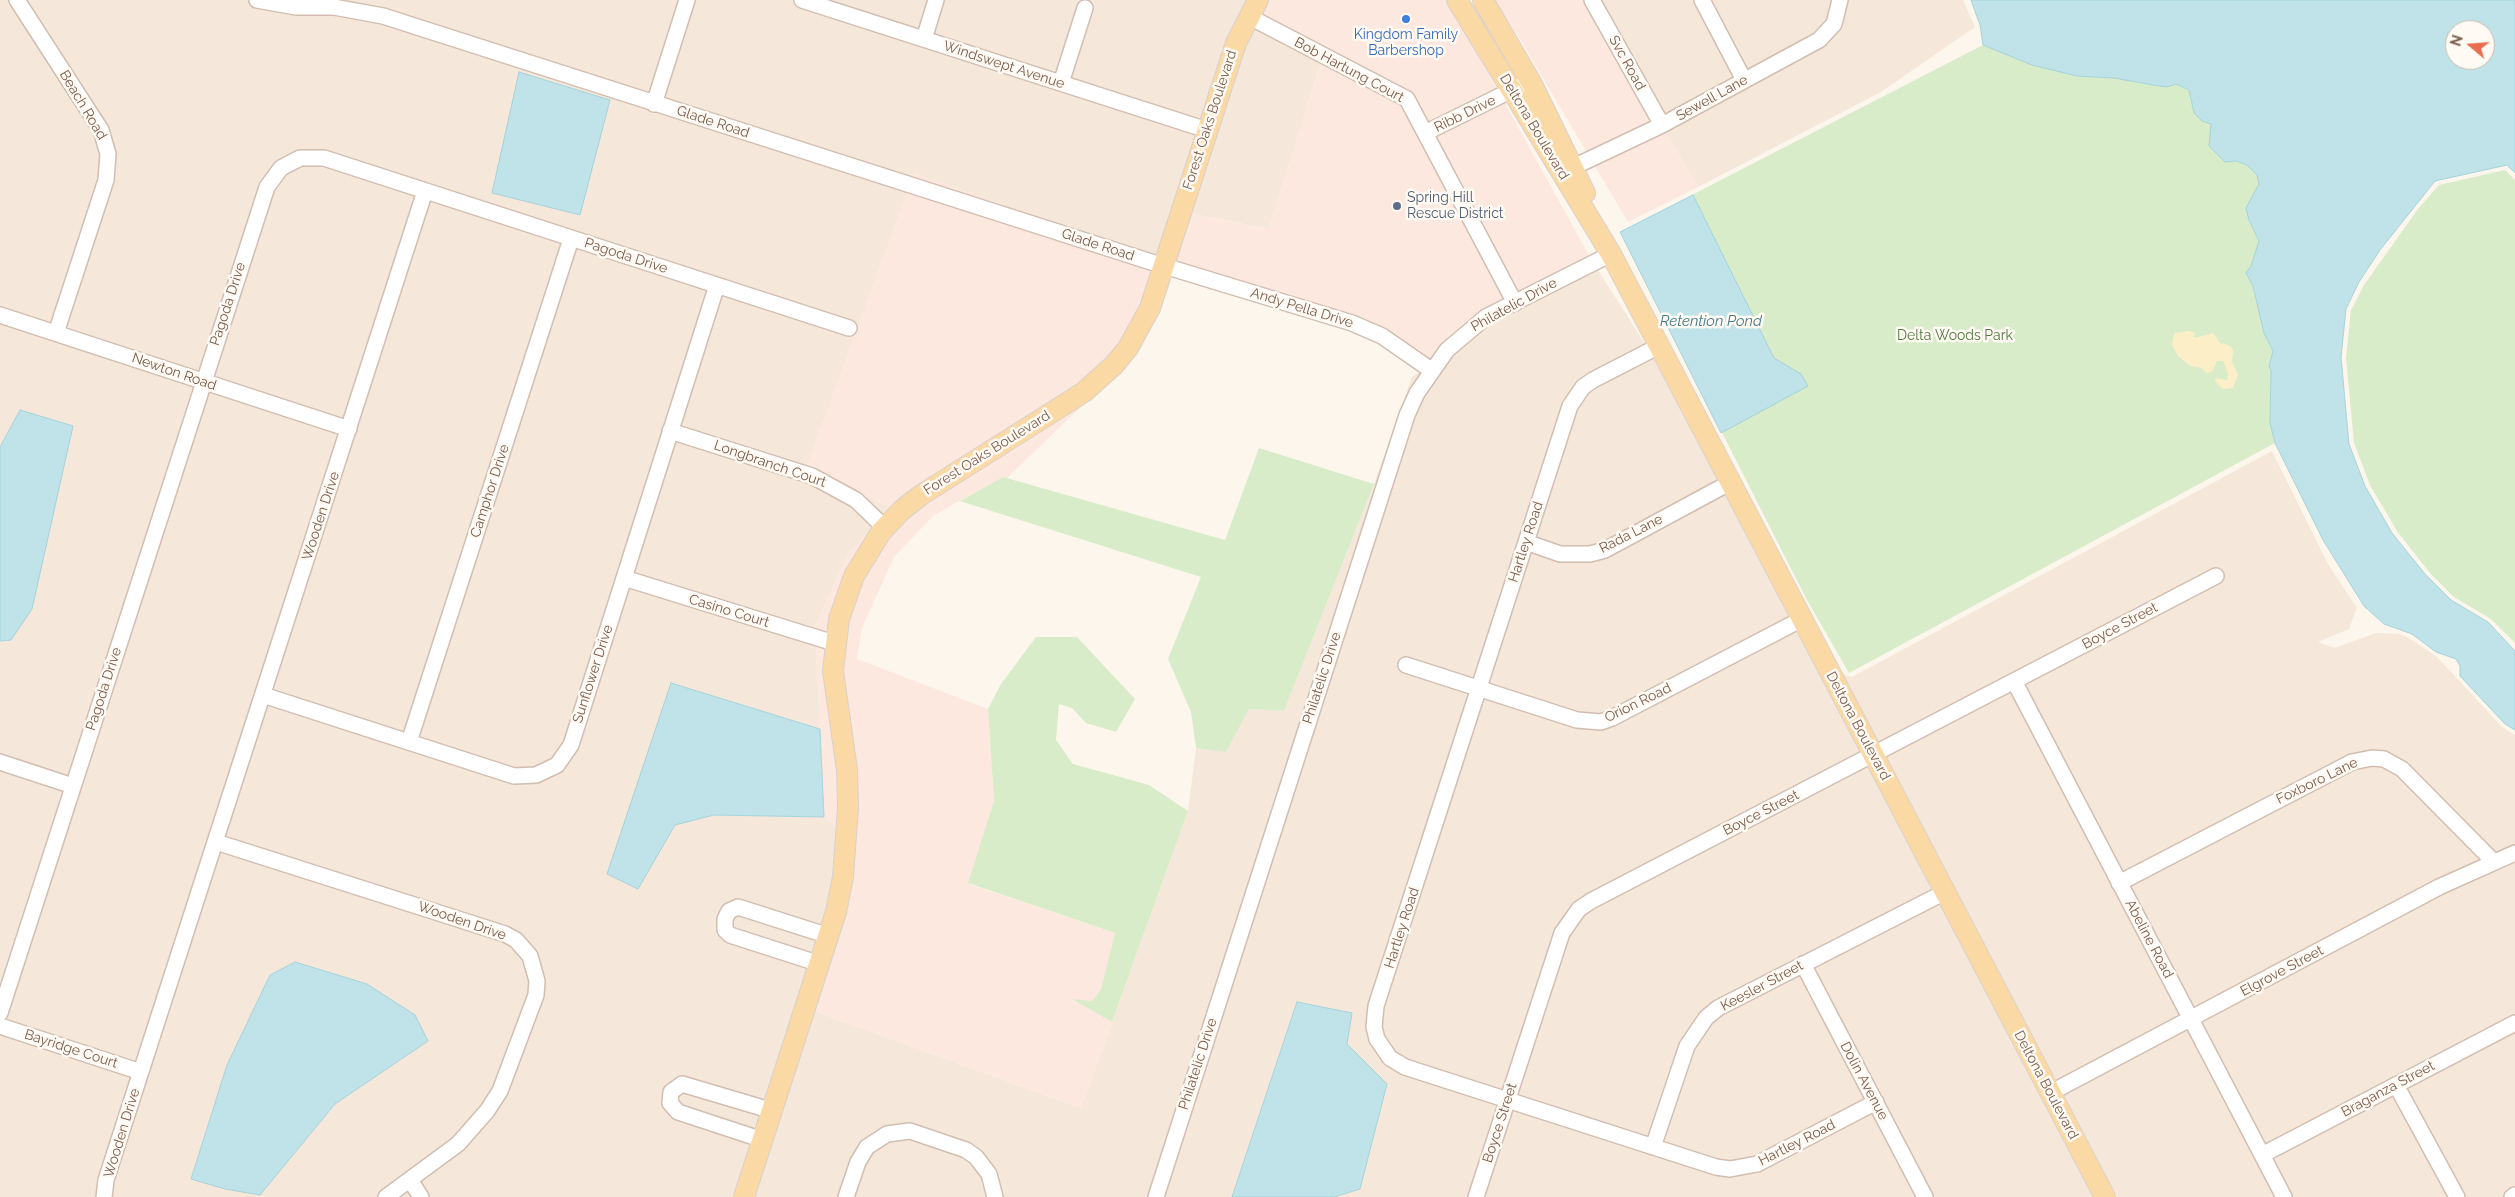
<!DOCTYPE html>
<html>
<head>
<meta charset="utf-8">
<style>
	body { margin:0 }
	#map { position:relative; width:2515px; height:1197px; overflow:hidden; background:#fdf6ec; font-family:Raleway,sans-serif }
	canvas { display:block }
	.north { position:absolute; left:2445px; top:20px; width:50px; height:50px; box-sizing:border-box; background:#fffaf3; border:1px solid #cabbb1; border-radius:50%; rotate:288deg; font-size:14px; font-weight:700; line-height:20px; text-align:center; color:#7a5c4d }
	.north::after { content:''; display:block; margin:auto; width:18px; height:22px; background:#e76f51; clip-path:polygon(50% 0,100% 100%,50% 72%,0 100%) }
</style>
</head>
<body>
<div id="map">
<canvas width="2515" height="1197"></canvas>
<div class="north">N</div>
</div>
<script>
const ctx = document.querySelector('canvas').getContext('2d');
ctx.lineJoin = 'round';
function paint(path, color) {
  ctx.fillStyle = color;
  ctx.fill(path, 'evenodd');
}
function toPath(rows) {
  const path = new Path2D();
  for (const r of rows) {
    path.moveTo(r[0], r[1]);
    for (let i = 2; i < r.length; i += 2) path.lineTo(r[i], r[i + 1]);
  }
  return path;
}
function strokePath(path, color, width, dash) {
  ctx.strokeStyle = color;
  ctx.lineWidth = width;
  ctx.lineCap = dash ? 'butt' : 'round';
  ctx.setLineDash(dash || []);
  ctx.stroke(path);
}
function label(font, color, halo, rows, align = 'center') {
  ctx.font = font + ' Raleway,sans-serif';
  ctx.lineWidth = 5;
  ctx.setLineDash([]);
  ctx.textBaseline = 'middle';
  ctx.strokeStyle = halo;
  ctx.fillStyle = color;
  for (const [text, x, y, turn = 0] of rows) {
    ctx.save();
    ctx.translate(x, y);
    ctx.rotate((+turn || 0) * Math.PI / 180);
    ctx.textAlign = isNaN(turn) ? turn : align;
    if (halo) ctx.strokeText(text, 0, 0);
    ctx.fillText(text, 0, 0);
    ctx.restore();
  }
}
paint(toPath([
	[0,0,1245,0,1249,4,1175,210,1170,209,1161,255,806,470,894,508,815,625,820,729,671,683,638,889,674,825,714,815,824,817,841,829,837,876,738,1197,0,1197,0,641,11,640,20,410,0,447],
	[270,976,428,1041,335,1104,260,1194,225,1189,191,1178,227,1065],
	[1586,0,1963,0,1975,27,1881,92,1698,187],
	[1257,14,1326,46,1269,229,1188,213,1213,132],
	[1591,259,1647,347,1682,407,2098,1197,1334,1197,1360,1189,1387,1084,1347,1044,1297,1002,1232,1197,751,1197,812,1010,1081,1108,1188,811,1196,748,1226,751,1249,709,1284,711,1374,484,1412,377,1486,325],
	[2272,451,2328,564,2357,608,2349,629,2318,642,2335,648,2376,633,2399,634,2409,638,2437,657,2502,727,2515,735,2515,1197,2112,1197,1830,659,1834,658,1844,675,1852,677]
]), '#f5e8da');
paint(toPath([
	[1266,0,1448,0,1591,259,1486,325,1419,373,1399,346,1174,268,1166,281,1187,213,1269,229,1326,46,1257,14],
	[1491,0,1586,0,1698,187,1628,222,1518,36],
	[914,173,1159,260,1134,326,1095,376,946,473,848,573,837,737,841,829,824,817,815,625,848,553,893,508,805,470],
	[1089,396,1081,407,1007,478,1003,477,934,515,894,557,862,628,857,659,988,709,994,801,969,884,1115,933,1101,989,1092,1001,1074,1000,1112,1022,1081,1108,812,1010,840,935,845,901,849,736,841,644,871,556,907,514]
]), '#fde8e0');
paint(toPath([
	[1983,45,2077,76,2114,78,2153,85,2167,86,2176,84,2182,87,2189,91,2194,113,2211,124,2236,161,2247,165,2257,175,2259,184,2255,193,2249,220,2259,241,2251,266,2246,273,2253,286,2264,333,2273,352,2269,366,2271,371,2270,422,2275,443,1849,673,1807,600,1620,232],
	[2505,170,2515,180,2515,643,2491,619,2454,597,2429,572,2397,531,2370,485,2354,443,2346,358,2351,310,2364,285,2418,209,2439,185],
	[1259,448,1374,484,1284,711,1249,709,1226,752,1196,748,1191,712,1168,659,1201,577,960,501,1003,477,1225,540],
	[1036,637,1077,637,1135,699,1116,732,1086,723,1072,708,1059,704,1056,740,1073,764,1149,785,1188,811,1112,1022,1072,999,1092,1001,1101,989,1115,933,968,883,994,801,988,709,1001,684]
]), '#d8ecc9');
paint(toPath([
	[2189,331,2196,333,2193,336,2195,338,2213,333,2221,344,2224,343,2231,347,2233,351,2232,362,2238,375,2233,388,2223,389,2215,381,2216,378,2227,380,2228,374,2223,361,2217,361,2212,372,2206,373,2202,368,2190,366,2178,356,2172,345,2173,337,2175,333]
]), '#fcefc7');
const water = toPath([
	[1971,0,2515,0,2515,173,2507,165,2435,181,2380,250,2359,282,2346,309,2341,357,2349,444,2365,486,2392,533,2425,574,2451,600,2488,622,2515,651,2515,730,2505,724,2460,676,2460,666,2456,659,2436,652,2412,634,2384,624,2364,606,2323,540,2275,443,2270,423,2271,371,2269,366,2273,351,2264,333,2253,286,2246,273,2251,266,2259,241,2249,220,2246,208,2259,184,2257,175,2247,165,2236,161,2225,162,2209,146,2211,124,2202,121,2194,113,2189,90,2176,84,2167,87,2153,85,2114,78,2077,76,2032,65,1983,45,1980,25,1971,0],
	[2455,30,2485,30,2485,60,2455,60,2455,30],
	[519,72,610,100,580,215,492,193,519,72],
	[1693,195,1774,358,1801,374,1808,386,1721,433,1620,232,1693,195],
	[20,410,73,426,32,609,11,640,0,641,0,447,20,410],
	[671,683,820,729,824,817,714,815,675,825,638,889,607,874,671,683],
	[295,962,367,984,415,1015,428,1041,335,1104,260,1195,225,1189,191,1179,227,1065,270,975,295,962],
	[1297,1002,1352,1013,1347,1044,1387,1084,1360,1189,1334,1197,1232,1197,1297,1002]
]);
paint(water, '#bfe3e8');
strokePath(water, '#a5d3da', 1);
const minor = toPath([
	[17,0,101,130,108,154,106,180,56,333],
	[257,0,296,7,334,7,383,16,1148,261,1352,323,1382,336,1431,370],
	[802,0,1207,130],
	[1592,0,1662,125],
	[1702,0,1744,80],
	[1248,16,1407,99,1515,303],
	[924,39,936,0],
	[1061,83,1085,8],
	[654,104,687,0],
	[1425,133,1520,86],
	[1565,171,1662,125,1819,40,1834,24,1840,0],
	[0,315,349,429],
	[1659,346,1593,380,1583,387,1570,406,1376,1006,1374,1027,1377,1039,1390,1058,1405,1067,1716,1167,1730,1169,1757,1164,1876,1102],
	[670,431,812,476,856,500,885,528],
	[1526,542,1560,554,1590,554,1605,550,1731,482],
	[624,578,834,643],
	[1406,665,1577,720,1601,722,1612,718,1802,619],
	[2014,681,2284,1197],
	[263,695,514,776,536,775,557,765,571,745,717,285],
	[409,742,571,239],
	[0,762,73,786],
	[216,842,505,934,516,940,530,956,537,981,536,995,500,1091,487,1111,458,1144,386,1197],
	[2119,883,2352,762,2372,758,2384,759,2402,769,2493,861],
	[820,964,730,935,725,930,725,919,729,911,738,907,829,936],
	[1803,964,1925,1197],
	[0,1013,267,187,281,168,300,158,324,158,849,328],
	[0,1026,141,1072],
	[2396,1085,2457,1197],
	[2050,1093,2439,887,2515,853],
	[763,1140,678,1112,670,1103,671,1092,682,1084,773,1111],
	[1653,1147,1687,1046,1706,1018,1718,1008,1945,892],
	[2262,1155,2515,1023],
	[410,1180,421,1197],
	[104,1197,106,1180,425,191],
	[846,1197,858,1162,867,1147,887,1134,910,1131,966,1150,976,1157,989,1174,995,1197],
	[1156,1197,1407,415,1417,393,1447,350,1486,317,1611,254],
	[1476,1197,1562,933,1579,909,1591,901,2216,576],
	[2512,1197,2515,1195]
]);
const major = toPath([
	[1457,0,1611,254,2105,1197],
	[1483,0,1532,84,1585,193],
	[744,1197,836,912,843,877,848,808,847,770,833,671,839,619,854,576,881,532,902,510,921,495,1084,392,1114,365,1128,348,1150,308,1236,43,1258,0]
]);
strokePath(minor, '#d1beb0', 18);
strokePath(major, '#dad1cd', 22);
strokePath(minor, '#fff', 15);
strokePath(major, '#fbd9a5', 20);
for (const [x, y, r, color] of [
	[1406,19,5,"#3f7fe0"],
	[1397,206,5,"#5c6f8a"]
]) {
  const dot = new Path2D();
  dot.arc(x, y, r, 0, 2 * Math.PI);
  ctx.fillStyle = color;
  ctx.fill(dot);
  strokePath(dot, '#fffaf3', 2);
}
label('14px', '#366cbe', '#fffaf3', [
	["Kingdom Family",1406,35],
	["Barbershop",1406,51]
]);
label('14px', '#7a5c4d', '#fffaf3', [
	["Svc Road",1627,63,61],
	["Windswept Avenue",1004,65,18],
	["Bob Hartung Court",1349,70,28],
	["Sewell Lane",1712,98,-29],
	["Beach Road",83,105,59],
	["Ribb Drive",1465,114,-26],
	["Forest Oaks Boulevard",1210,120,-72],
	["Glade Road",713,122,18],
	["Deltona Boulevard",1534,127,59],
	["Glade Road",1098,245,18],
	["Pagoda Drive",626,256,18],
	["Pagoda Drive",228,304,-72],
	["Philatelic Drive",1514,305,-29],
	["Andy Pella Drive",1302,308,17],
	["Newton Road",174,372,19],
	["Forest Oaks Boulevard",987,453,-32],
	["Longbranch Court",770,464,19],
	["Camphor Drive",490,491,-72],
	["Wooden Drive",321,516,-72],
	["Rada Lane",1631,534,-27],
	["Hartley Road",1526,542,-72],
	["Casino Court",729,611,17],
	["Boyce Street",2120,626,-28],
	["Sunflower Drive",593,674,-72],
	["Philatelic Drive",1322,678,-72],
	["Pagoda Drive",104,689,-72],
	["Orion Road",1638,703,-26],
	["Deltona Boulevard",1858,726,62],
	["Foxboro Lane",2317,781,-26],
	["Boyce Street",1761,813,-27],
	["Wooden Drive",462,921,19],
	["Hartley Road",1402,928,-72],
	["Abeline Road",2149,939,62],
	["Elgrove Street",2282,971,-28],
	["Keesler Street",1762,986,-28],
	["Bayridge Court",71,1049,18],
	["Philatelic Drive",1198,1064,-72],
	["Dolin Avenue",1864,1081,62],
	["Deltona Boulevard",2046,1085,62],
	["Braganza Street",2388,1089,-28],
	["Boyce Street",1500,1123,-72],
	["Wooden Drive",122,1133,-73],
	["Hartley Road",1797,1143,-27]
]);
label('14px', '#4e5e75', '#fffaf3', [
	["Spring Hill",1407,198],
	["Rescue District",1407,214]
], 'left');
label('14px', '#537a41', '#fffaf3', [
	["Delta Woods Park",1955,336]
]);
label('italic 15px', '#437c86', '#fffaf3', [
	["Retention Pond",1711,321]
]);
</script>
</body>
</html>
